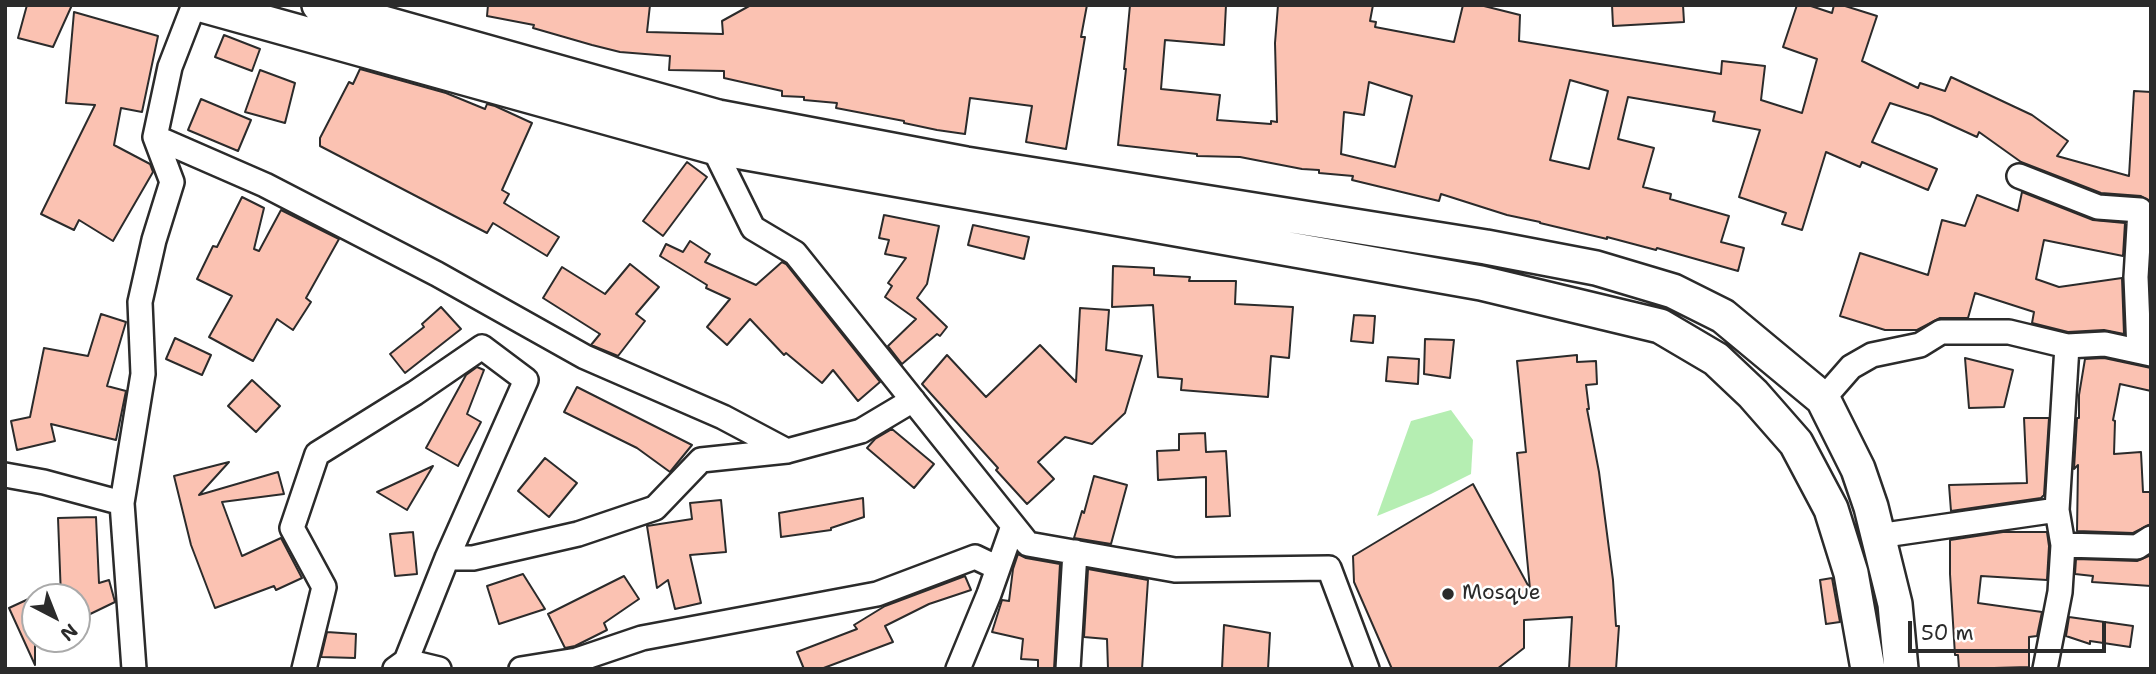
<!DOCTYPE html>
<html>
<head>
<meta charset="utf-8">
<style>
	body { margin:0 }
	#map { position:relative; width:2156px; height:674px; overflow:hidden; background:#fff; font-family:"Shantell Sans",sans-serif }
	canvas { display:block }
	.frame { position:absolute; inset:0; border:7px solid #2b2b2b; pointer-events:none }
	.north { position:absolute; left:21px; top:583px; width:70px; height:70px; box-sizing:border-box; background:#fff; border:2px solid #aaa; border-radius:50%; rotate:138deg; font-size:19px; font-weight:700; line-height:28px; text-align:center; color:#2b2b2b }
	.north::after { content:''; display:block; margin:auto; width:24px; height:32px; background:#2b2b2b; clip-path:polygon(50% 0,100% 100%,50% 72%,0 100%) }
	.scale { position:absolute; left:1908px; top:621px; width:198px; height:32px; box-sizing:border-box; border:4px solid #2b2b2b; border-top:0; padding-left:9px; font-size:21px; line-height:24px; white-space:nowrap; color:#2b2b2b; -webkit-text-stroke:5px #fff; paint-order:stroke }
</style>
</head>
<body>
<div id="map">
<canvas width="2156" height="674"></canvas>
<div class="frame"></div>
<div class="north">N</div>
<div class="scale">50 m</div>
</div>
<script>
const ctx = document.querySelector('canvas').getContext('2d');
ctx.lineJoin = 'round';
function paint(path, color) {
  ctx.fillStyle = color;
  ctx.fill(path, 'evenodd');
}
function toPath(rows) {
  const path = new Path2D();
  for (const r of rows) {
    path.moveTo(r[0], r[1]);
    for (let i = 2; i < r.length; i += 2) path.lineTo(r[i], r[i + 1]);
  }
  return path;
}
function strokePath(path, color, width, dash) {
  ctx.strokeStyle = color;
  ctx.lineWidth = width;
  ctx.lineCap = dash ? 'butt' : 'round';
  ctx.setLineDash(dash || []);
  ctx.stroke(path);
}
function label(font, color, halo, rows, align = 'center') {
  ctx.font = font + ' "Shantell Sans",sans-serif';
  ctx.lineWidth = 5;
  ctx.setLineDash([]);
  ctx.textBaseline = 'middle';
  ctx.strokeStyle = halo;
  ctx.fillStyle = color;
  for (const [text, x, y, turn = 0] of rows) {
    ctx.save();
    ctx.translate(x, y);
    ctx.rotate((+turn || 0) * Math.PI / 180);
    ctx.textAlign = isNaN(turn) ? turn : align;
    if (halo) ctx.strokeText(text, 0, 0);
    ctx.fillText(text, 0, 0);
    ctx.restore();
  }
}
paint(toPath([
	[1451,410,1473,440,1471,474,1431,494,1377,516,1411,421]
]), '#b5eeb2');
const building = toPath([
	[27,5,72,5,53,47,18,38,27,5],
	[488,5,650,5,647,32,723,34,722,21,751,5,1087,5,1081,37,1085,37,1066,149,1026,142,1032,106,970,98,965,134,937,130,904,123,904,121,836,108,837,103,804,100,804,97,782,96,782,91,724,78,724,71,669,70,670,56,620,52,592,45,533,28,534,25,487,16,488,5],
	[1130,5,1226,5,1224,45,1165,40,1161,89,1220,95,1217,120,1271,124,1271,121,1277,122,1275,43,1278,5,1373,5,1370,21,1376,22,1375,27,1454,42,1463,5,1480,5,1520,15,1519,41,1721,74,1722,61,1765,66,1761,100,1802,113,1817,59,1783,47,1797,5,1808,5,1832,13,1834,5,1842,5,1877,16,1862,61,1918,88,1920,83,1945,91,1951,77,2032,115,2068,141,2057,156,2129,176,2134,91,2151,92,2151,202,2141,196,2101,193,2021,162,1979,132,1977,137,1931,116,1890,103,1872,142,1937,169,1928,190,1862,162,1860,167,1826,152,1802,230,1782,224,1786,213,1739,197,1760,130,1713,121,1715,112,1628,97,1618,139,1654,148,1643,187,1671,194,1670,199,1729,216,1721,242,1744,248,1738,271,1657,248,1656,250,1607,237,1607,239,1540,223,1540,222,1507,215,1441,194,1439,201,1352,180,1353,176,1319,173,1319,170,1302,169,1240,157,1197,156,1197,154,1118,145,1126,69,1124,69,1130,5],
	[1570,80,1608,91,1589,169,1550,160,1570,80],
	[1369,82,1412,96,1395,167,1341,154,1344,112,1364,115,1369,82],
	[1612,5,1683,5,1684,22,1613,26,1612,5],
	[74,12,158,36,142,112,121,108,114,145,150,164,153,172,113,241,79,220,74,230,41,214,95,105,66,103,74,12],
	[224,35,260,49,252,71,215,57,224,35],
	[360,69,446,93,485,109,487,104,495,106,532,123,502,190,509,194,504,203,559,237,547,256,493,223,487,233,320,146,320,138,349,82,353,84,360,69],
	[260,70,295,83,285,123,245,112,260,70],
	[201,99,251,120,238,151,188,130,201,99],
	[687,162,707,177,663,236,643,221,687,162],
	[2022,192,2093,220,2125,223,2123,256,2044,240,2036,279,2059,287,2122,278,2124,334,2104,330,2068,332,2032,323,2034,312,1975,293,1968,318,1940,318,1917,330,1885,330,1840,316,1860,253,1928,275,1942,220,1965,226,1977,195,2018,211,2022,192],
	[242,197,264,208,254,249,259,251,281,210,339,239,306,298,311,302,293,330,277,319,253,361,209,337,232,296,197,279,213,246,217,247,242,197],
	[884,215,939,226,927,284,917,298,947,327,940,336,937,334,902,364,888,346,916,319,885,297,892,286,888,283,906,258,885,254,889,240,879,238,884,215],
	[973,225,1029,237,1024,259,968,245,973,225],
	[690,241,710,254,705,262,756,285,782,262,786,264,880,382,858,401,833,370,822,383,786,353,784,355,750,319,727,345,707,327,730,299,706,288,707,285,660,256,666,244,683,252,690,241],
	[630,264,659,287,636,314,645,321,618,356,591,345,600,334,543,298,562,267,605,294,630,264],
	[1113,266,1154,268,1154,275,1190,277,1189,281,1236,281,1235,304,1293,307,1289,358,1271,356,1268,397,1181,390,1182,379,1158,377,1153,305,1112,307,1113,266],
	[441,307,461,329,405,373,390,354,424,327,422,324,441,307],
	[1080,308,1109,310,1106,350,1142,356,1125,413,1092,444,1065,437,1038,462,1054,479,1027,504,996,470,998,468,922,384,947,355,986,397,1040,345,1076,382,1080,308],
	[101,314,126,322,107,386,126,391,116,440,51,424,55,441,17,450,11,421,30,417,44,348,88,356,101,314],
	[1354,315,1375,316,1373,343,1351,341,1354,315],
	[175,338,211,355,202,375,166,359,175,338],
	[1425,339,1454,340,1450,378,1424,374,1425,339],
	[1577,355,1577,362,1596,361,1597,384,1586,385,1589,409,1587,409,1599,472,1613,580,1616,626,1619,626,1616,669,1569,669,1572,617,1524,620,1524,648,1497,669,1392,669,1354,582,1353,556,1473,484,1530,589,1517,453,1526,452,1517,361,1577,355],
	[1388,357,1419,359,1418,384,1386,381,1388,357],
	[1965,358,2013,370,2004,407,1969,408,1965,358],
	[2104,358,2151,368,2151,391,2120,384,2113,420,2115,421,2114,454,2141,452,2143,492,2151,492,2151,524,2133,533,2077,531,2078,465,2074,469,2077,418,2079,418,2079,395,2085,359,2104,358],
	[477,367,484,370,467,414,481,422,458,466,426,448,466,375,477,367],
	[252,380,280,406,256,432,228,406,252,380],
	[577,387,692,445,670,472,637,448,564,412,577,387],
	[2024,418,2049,418,2044,495,2041,498,1951,511,1949,485,2027,483,2024,418],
	[892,429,934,464,914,488,867,448,875,439,892,429],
	[1205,433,1206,452,1226,451,1230,516,1206,517,1206,477,1158,480,1157,451,1179,450,1179,434,1205,433],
	[545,458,577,483,549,517,518,491,545,458],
	[229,462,199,495,278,472,284,494,222,502,242,556,281,538,302,578,276,590,274,586,215,608,191,545,174,476,229,462],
	[433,466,407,510,377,492,433,466],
	[1094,476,1127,485,1111,544,1074,538,1082,511,1084,513,1094,476],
	[863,498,864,517,831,528,831,530,781,537,779,513,863,498],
	[721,500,726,552,690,555,701,603,675,609,668,580,657,588,647,526,692,519,690,503,721,500],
	[96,517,99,583,109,580,115,602,84,617,78,597,61,597,58,518,96,517],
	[413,532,417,574,395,576,390,534,413,532],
	[2003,532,2047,532,2049,546,2047,580,1981,576,1978,603,2042,612,2037,636,2029,637,2029,667,1959,669,1958,655,1955,655,1950,574,1950,540,2003,532],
	[1018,554,1026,558,1060,564,1054,669,1038,669,1038,660,1021,659,1023,639,992,632,1002,600,1009,601,1013,569,1018,554],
	[2151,555,2151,586,2092,582,2093,576,2075,574,2076,559,2137,561,2151,555],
	[1088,569,1148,580,1142,669,1108,669,1107,639,1084,637,1088,569],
	[523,574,545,609,499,624,487,586,523,574],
	[624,576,639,599,604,623,607,630,575,646,565,648,548,614,624,576],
	[965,576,971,590,929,604,885,626,893,642,821,669,804,669,797,652,857,629,854,625,885,606,965,576],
	[1832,578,1840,622,1826,624,1820,580,1832,578],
	[35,596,35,665,9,608,35,596],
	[2069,617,2133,626,2130,647,2090,641,2090,644,2066,636,2069,617],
	[1224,625,1270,633,1268,669,1222,669,1224,625],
	[327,632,356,634,355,658,321,657,327,632]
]);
paint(building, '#fbc2b2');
strokePath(building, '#2b2b2b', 2);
const minor = toPath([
	[155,137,265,185,437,274,585,357,723,417,787,451],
	[713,147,753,228,795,253,1028,544,1175,570,1329,568,1367,669],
	[2019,176,2098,207,2140,210,2136,277,2139,351],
	[1823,399,1851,367,1872,355,1920,345,1941,332,2009,332,2067,346,2105,344,2151,354],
	[5,475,44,482,122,503],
	[2057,510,2063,545,2137,547,2151,538],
	[1878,536,2057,510,2067,346],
	[447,558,473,558,578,534,655,508,701,460,787,451,861,431,913,400],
	[406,661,439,669],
	[134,669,122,503,143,374,140,302,154,240,172,182,155,137,170,67,194,5],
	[304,669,324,587,292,528,317,454,415,393,482,347,526,380,447,558,406,661,395,669],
	[521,669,577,660,642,638,877,594,975,557,998,568],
	[958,669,989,594,1013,526],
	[1068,669,1075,552],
	[2045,669,2060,592,2063,545]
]);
const secondary = toPath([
	[202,5,713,147,1481,283,1660,326,1716,359,1753,394,1796,443,1831,509,1851,573,1868,669],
	[319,5,718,117,966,164,1486,247,1596,268,1673,291,1723,316,1823,399,1858,469,1871,507,1895,604,1901,669]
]);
strokePath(minor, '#2b2b2b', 28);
strokePath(secondary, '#2b2b2b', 38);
strokePath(minor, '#fff', 23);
strokePath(secondary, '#fff', 33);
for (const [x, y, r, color] of [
	[1448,594,7,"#2b2b2b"]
]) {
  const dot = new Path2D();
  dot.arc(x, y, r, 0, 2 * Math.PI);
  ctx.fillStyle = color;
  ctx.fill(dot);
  strokePath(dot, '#fff', 2.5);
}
label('21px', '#2b2b2b', '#fff', [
	["Mosque",1462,594]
], 'left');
</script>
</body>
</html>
